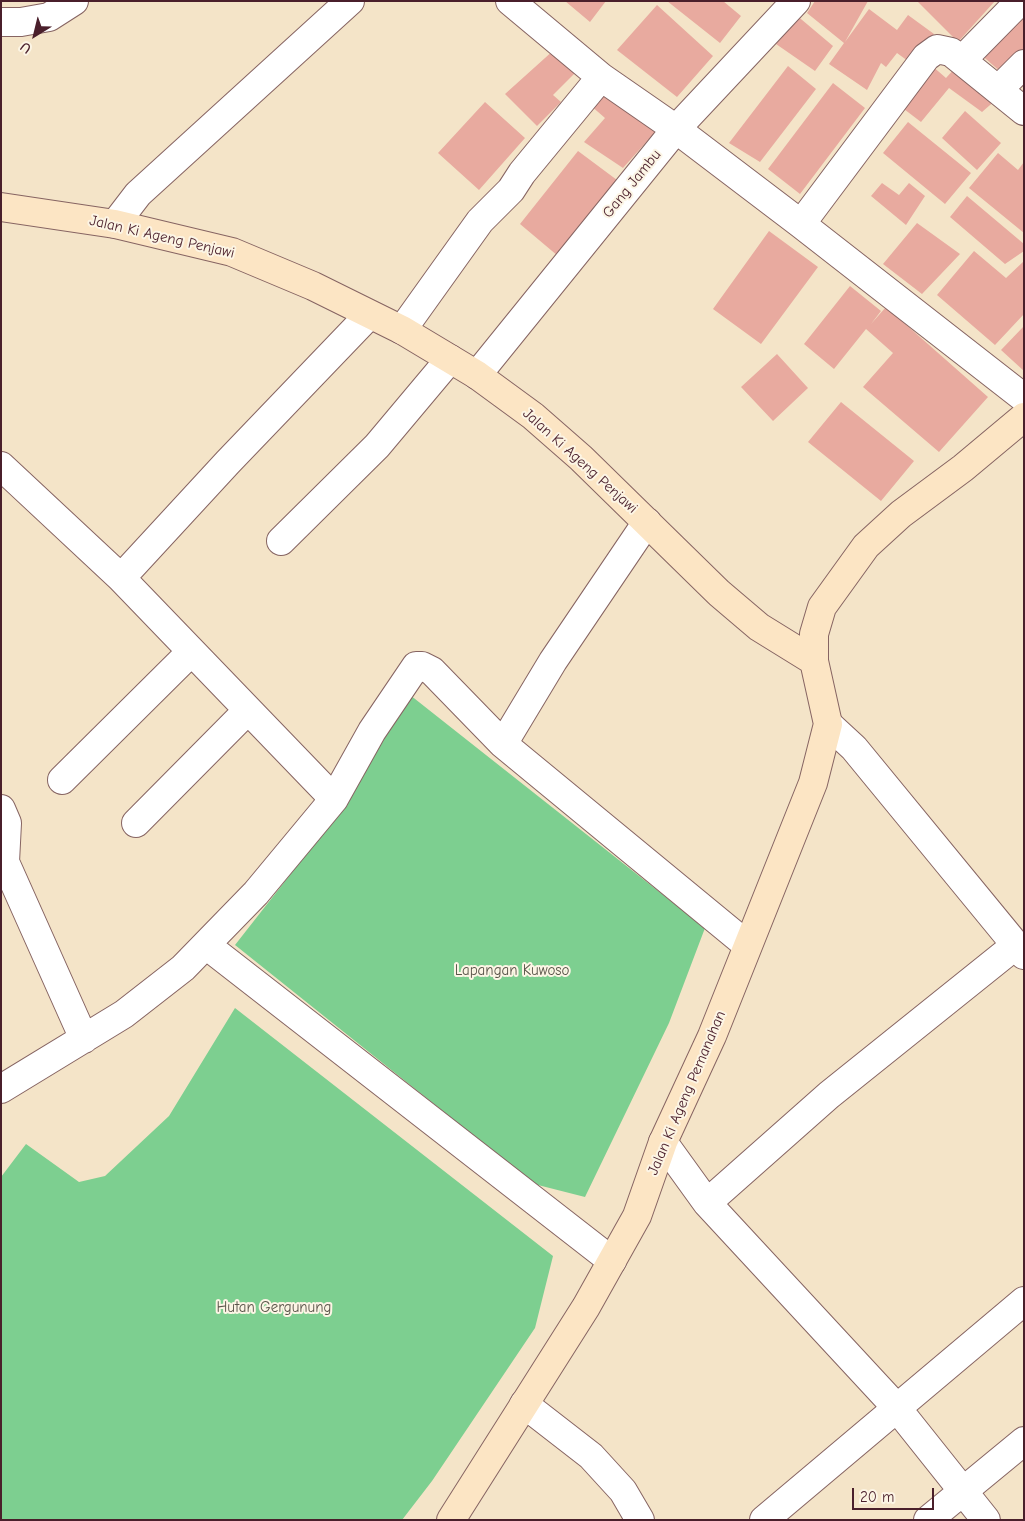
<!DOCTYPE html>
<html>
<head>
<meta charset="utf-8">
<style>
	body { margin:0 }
	#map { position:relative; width:1025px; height:1521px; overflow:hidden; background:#f4e4c8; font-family:"Comic Neue",sans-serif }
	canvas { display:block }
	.frame { position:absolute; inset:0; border:2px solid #4a1f2b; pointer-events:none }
	.north { position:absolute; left:10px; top:10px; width:50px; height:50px; -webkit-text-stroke:4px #fcf5e5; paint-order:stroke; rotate:216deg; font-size:14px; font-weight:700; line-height:20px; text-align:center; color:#4a1f2b }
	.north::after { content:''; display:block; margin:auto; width:18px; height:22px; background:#4a1f2b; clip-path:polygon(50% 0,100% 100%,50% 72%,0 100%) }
	.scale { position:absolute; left:852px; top:1488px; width:82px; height:22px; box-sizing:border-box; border:2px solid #4a1f2b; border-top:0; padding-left:6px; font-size:15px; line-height:18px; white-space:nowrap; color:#4a1f2b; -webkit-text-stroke:4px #fcf5e5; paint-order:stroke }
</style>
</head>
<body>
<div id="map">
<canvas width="1025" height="1521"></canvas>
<div class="frame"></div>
<div class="north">U</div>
<div class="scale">20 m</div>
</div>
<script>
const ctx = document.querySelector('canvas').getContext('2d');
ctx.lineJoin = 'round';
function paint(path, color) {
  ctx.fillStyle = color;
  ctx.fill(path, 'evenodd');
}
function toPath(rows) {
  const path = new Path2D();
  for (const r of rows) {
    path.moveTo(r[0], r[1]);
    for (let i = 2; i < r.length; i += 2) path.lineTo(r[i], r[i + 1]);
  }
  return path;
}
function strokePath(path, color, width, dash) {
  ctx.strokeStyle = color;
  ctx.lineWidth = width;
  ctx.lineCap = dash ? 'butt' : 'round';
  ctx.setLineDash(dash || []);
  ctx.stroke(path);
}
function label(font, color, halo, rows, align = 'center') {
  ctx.font = font + ' "Comic Neue",sans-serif';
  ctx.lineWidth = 4;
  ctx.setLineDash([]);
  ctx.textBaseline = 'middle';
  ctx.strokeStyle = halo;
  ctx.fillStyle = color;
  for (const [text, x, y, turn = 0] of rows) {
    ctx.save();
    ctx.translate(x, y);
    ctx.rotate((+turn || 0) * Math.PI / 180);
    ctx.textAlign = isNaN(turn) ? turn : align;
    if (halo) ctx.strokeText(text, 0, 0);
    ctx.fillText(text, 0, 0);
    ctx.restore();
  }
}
paint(toPath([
	[410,695,705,928,669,1023,585,1197,534,1184,235,945,337,815],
	[235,1008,553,1256,535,1328,432,1481,402,1520,1,1520,1,1177,26,1144,79,1182,105,1176,169,1116]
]), '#7dcf90');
paint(toPath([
	[565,1,606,1,590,22],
	[667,1,723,1,741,16,720,43],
	[815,1,868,1,845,42,869,9,897,30,908,15,934,34,912,64,897,53,886,67,881,63,867,90,829,64,844,43,807,13],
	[917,1,995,1,958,42],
	[657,5,713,56,677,97,617,50],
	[1024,7,1024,51,1002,73,979,53],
	[795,14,833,46,815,71,776,44],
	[555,49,576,72,553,95,561,102,537,126,505,94],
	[931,65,946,78,955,68,997,99,982,112,949,88,921,122,900,106],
	[788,66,816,89,760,162,729,143],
	[833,83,865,108,800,194,768,169],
	[602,88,657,130,623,168,584,142,605,118,590,105],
	[485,102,525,138,479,190,438,153],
	[965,111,1001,143,977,170,942,138],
	[908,122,971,173,945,204,883,153],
	[578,151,617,180,558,256,520,224],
	[998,153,1018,170,1024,162,1024,233,969,188],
	[882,183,899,195,909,183,925,196,906,225,871,196],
	[967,196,1024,244,1024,251,1005,264,950,217],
	[917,223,960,254,922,294,883,264],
	[769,231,818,267,761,344,713,309],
	[974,251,1006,278,1024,261,1024,314,995,345,937,295],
	[850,286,881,311,871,324,886,307,988,397,939,452,863,387,893,353,866,329,834,369,804,344],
	[1024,326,1024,371,1001,350],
	[777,354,808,388,773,421,741,387],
	[841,402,914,461,881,501,808,442]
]), '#e8aa9f');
const street = toPath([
	[510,1,601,77,676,129,801,224,1024,398],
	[1,22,21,22,49,17,74,1],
	[962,60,1020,1],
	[999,89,1024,64],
	[115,224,138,194,350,1],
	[801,224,926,57,937,49,951,52,1024,111],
	[402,330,480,221,511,190,522,173,601,77],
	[477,375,676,129,796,1],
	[1,466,121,578,334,799],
	[281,541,377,446,450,359],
	[121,578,228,462,369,315],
	[828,724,854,748,1024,955],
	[503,744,553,661,647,522],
	[62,780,191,652],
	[1,809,7,823,5,862,84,1039],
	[136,823,248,710],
	[206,945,612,1261],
	[1,1089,124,1014,183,968,256,893,334,799,372,731,416,666,422,666,432,671,503,744,747,945],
	[663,1142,707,1203,896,1407,986,1520],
	[707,1203,829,1095,1016,945],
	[524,1404,591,1456,623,1491,640,1520],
	[764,1520,1024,1301],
	[928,1520,1024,1441]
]);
const secondary = toPath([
	[1,207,115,224,232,252,313,286,402,330,477,375,533,416,581,458,719,593,759,627,814,661,814,634,822,607,866,546,901,514,963,468,1024,417],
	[451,1520,586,1307,637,1216,663,1142,712,1036,813,783,828,724,814,661]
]);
strokePath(street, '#866462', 30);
strokePath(secondary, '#866462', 30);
strokePath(street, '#fff', 28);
strokePath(secondary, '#fce5c4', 28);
label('15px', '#4a1f2b', '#fcf5e5', [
	["Gang Jambu",632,184,-51],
	["Jalan Ki Ageng Penjawi",162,237,13],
	["Jalan Ki Ageng Penjawi",580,461,42],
	["Jalan Ki Ageng Pemanahan",687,1093,-67]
]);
label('15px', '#595449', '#fcf5e5', [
	["Lapangan Kuwoso",512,971],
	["Hutan Gergunung",274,1308]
]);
</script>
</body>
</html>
